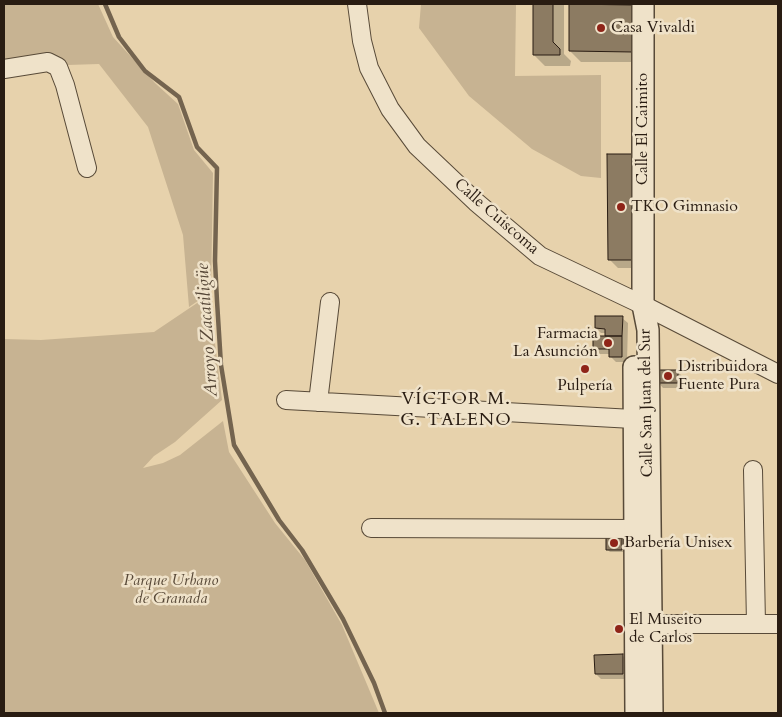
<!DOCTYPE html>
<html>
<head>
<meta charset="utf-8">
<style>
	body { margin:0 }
	#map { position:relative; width:782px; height:717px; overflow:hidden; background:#e7d2ac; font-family:Cardo,serif }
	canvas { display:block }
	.frame { position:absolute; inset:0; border:5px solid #291c12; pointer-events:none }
</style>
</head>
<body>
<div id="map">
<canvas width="782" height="717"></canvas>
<div class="frame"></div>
</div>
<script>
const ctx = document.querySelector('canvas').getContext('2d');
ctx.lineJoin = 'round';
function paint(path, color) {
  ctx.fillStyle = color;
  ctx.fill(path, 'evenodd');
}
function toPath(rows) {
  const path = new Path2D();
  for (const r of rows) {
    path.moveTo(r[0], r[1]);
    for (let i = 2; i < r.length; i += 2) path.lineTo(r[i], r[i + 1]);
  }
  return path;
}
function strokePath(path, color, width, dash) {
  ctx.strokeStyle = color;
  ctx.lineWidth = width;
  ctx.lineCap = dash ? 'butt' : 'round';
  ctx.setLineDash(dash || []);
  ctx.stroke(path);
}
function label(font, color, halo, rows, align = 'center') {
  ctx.font = font + ' Cardo,serif';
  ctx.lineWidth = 5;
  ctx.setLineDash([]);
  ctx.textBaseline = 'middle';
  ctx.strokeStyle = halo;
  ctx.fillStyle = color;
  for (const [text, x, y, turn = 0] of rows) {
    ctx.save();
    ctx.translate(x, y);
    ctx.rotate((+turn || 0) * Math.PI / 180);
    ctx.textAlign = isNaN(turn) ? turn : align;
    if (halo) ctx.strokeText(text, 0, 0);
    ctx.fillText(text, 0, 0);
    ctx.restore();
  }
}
paint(toPath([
	[4,4,98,4,113,37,155,83,178,104,194,150,213,173,211,292,189,307,183,235,148,127,99,64,4,67],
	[421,4,516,4,515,76,601,75,601,178,581,176,532,149,469,96,419,28],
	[209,295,222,400,175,442,154,456,143,468,163,463,180,455,223,421,229,452,275,523,305,560,342,625,379,713,4,713,4,339,41,340,154,332]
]), '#c7b392');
paint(toPath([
	[534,4,588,4,588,6,643,62,581,62,570,51,570,5,564,5,564,54,571,61,570,66,545,66,534,55],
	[609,155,642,268,618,268,609,259],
	[622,318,628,323,627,362,616,362,610,356,610,354,600,354,594,349,606,337,606,333,601,333,596,328],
	[678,372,683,377,683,388,663,388,658,382],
	[621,537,624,540,624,552,610,552,607,549],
	[623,656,628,661,628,679,601,679,596,674]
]), '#0003');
strokePath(toPath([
	[105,4,119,37,145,71,179,97,197,147,217,168,215,261,217,301,221,365,234,445,279,520,302,550,343,619,374,683,385,713]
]), '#74644f', 4.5);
const building = toPath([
	[533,4,553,4,553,42,560,49,560,55,533,55,533,4],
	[569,4,633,5,633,52,569,51,569,4],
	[607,154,633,154,634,260,608,260,607,154],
	[595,316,623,316,622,336,605,336,605,329,595,328,595,316],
	[593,336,622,336,622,357,609,357,609,349,593,349,593,336],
	[657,370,678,370,678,383,657,383,657,370],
	[606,536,622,536,622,550,606,550,606,536],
	[623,654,623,674,595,674,594,655,623,654]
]);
paint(building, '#8c7b62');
strokePath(building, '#291c12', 1);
const minor = toPath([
	[357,4,362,41,369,68,390,109,417,146,476,202,540,256,643,305,778,374],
	[4,69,48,62,58,67,65,85,87,168],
	[286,400,633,419],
	[318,402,330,302],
	[753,470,756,624],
	[371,528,634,529],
	[639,624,778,624]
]);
const tertiary = toPath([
	[643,4,643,305,648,330,652,713],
	[634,367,636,713]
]);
strokePath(minor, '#584a38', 20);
strokePath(tertiary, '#584a38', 24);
strokePath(minor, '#efe2c9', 18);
strokePath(tertiary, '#efe2c9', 21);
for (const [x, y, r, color] of [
	[601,28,5,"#8f2418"],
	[621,207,5,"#8f2418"],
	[608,343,5,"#8f2418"],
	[585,369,5,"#8f2418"],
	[668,376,5,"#8f2418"],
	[614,543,5,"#8f2418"],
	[619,629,5,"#8f2418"]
]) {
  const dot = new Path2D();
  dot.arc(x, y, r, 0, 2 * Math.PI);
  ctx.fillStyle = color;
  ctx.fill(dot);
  strokePath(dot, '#efe2c9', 2);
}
label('16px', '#291c12', '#efe2c9', [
	["Casa Vivaldi",611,28],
	["TKO Gimnasio",631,207],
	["Farmacia",598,334,"right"],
	["La Asunción",598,352,"right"],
	["Distribuidora",678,367],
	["Fuente Pura",678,385],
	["Pulpería",585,386,"center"],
	["Barbería Unisex",624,543],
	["El Museito",629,620],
	["de Carlos",629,638]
], 'left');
label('16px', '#291c12', '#efe2c9', [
	["Calle El Caimito",643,129,-90],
	["Calle Cuiscoma",496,217,41],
	["Calle San Juan del Sur",647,403,-91]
]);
label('italic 16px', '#584938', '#efe2c9', [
	["Parque Urbano",171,581],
	["de Granada",171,599]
]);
label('italic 18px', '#554636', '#efe2c9', [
	["Arroyo Zacatiligüe",208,330,-94]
]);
ctx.letterSpacing = '1px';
label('18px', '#291c12', '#efe2c9', [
	["VÍCTOR M.",456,400],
	["G. TALENO",456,421]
]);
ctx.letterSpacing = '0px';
</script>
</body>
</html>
